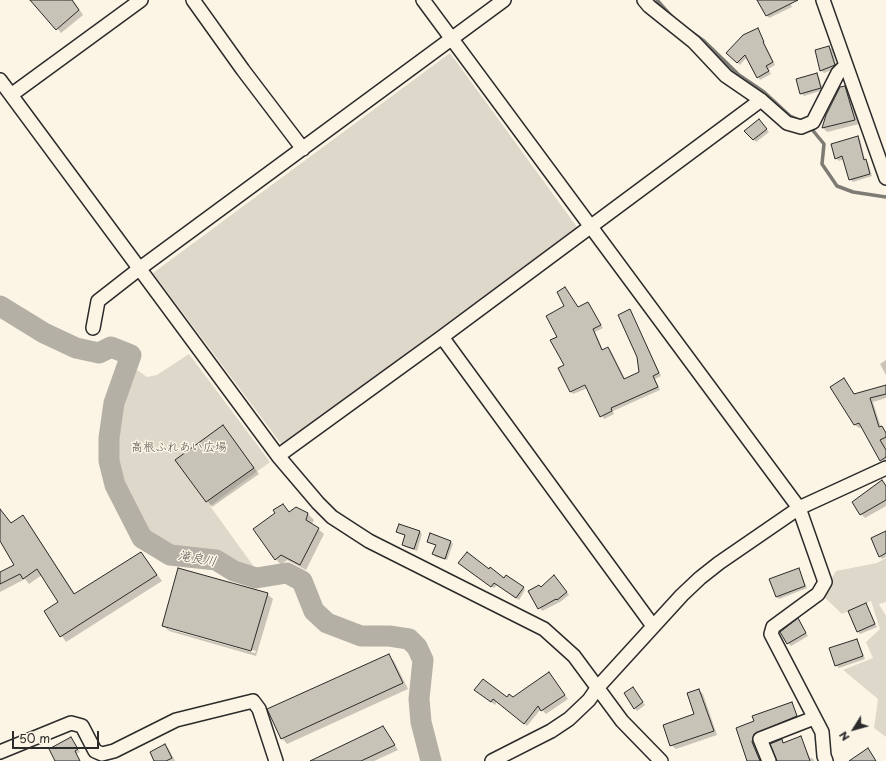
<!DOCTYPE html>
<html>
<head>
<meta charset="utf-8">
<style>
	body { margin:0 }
	#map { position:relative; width:886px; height:761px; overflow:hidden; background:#fcf5e5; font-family:"Playpen Sans",sans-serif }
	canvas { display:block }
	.north { position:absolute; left:834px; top:709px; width:40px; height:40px; -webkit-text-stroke:3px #fcf5e5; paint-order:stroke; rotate:233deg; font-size:11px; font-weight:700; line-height:16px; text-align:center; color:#2b2b2b }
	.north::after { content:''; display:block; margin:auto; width:14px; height:18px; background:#2b2b2b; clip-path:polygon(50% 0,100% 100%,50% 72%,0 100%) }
	.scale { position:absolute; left:12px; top:731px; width:87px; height:18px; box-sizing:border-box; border:2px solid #2b2b2b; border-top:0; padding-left:5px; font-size:12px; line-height:14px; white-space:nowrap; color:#2b2b2b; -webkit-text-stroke:3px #fcf5e5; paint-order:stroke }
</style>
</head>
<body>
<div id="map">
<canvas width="886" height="761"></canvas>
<div class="north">N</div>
<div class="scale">50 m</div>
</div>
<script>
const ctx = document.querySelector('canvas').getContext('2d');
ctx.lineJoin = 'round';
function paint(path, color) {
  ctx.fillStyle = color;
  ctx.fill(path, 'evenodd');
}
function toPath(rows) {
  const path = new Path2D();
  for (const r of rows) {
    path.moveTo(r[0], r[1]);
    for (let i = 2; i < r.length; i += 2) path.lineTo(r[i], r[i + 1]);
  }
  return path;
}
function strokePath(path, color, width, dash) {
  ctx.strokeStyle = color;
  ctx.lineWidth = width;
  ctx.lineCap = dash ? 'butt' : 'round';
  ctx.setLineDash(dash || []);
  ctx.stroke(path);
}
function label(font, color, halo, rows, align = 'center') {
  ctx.font = font + ' "Playpen Sans","Klee One",sans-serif';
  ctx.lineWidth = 3;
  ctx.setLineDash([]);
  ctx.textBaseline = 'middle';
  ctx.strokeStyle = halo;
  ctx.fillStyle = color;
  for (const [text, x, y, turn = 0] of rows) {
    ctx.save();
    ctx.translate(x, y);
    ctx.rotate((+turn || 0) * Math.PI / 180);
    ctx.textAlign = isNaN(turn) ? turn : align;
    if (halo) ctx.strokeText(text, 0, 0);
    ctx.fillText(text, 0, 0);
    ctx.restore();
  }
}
paint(toPath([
	[450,53,577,227,282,445,153,273],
	[189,354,270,462,210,506,257,571,235,560,213,553,182,549,159,541,149,532,122,483,115,458,112,437,118,402,134,368,147,377,157,375],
	[886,558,886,602,879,604,886,616,886,737,874,728,878,699,843,670,873,658,866,642,880,629,871,601,842,614,822,595,836,571,877,563]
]), '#ded8ca');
paint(toPath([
	[35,0,73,0,83,15,61,33],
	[758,0,789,0,792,7,769,18],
	[758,30,775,65,768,69,771,74,760,80,747,57,740,65,728,53],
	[829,47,832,49,837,68,824,73,821,70],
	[816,74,819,77,823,90,804,96,801,93],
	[845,87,849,92,859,124,827,132,823,128,827,115],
	[761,123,769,132,756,142,746,131],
	[858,137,860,139,865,160,868,163,872,176,853,182,850,179,844,159,839,161,836,158],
	[590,306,603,328,595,332,603,350,608,348,611,351,625,379,640,372,630,310,661,376,655,379,660,390,613,411,614,414,604,419,588,388,573,394,571,392,590,384,565,366,559,337,579,308],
	[886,360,886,375,880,364],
	[844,379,855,395,886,386,886,398,873,402,881,427,886,432,886,463,884,463,862,427,859,428,855,425],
	[223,426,259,474,212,507,177,460],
	[882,481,886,485,886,506,865,518,861,514],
	[283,505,290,513,296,508,308,514,314,520,312,524,324,534,306,570,287,560,281,565,276,559,276,513],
	[0,509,12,524,23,517,28,522,75,594,141,553,162,581,66,642,45,612,60,602,42,575,29,584,25,579,0,592,0,573,16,565,0,540],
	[397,532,420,532,422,534,417,551,405,547,403,545,406,536],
	[886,533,886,557,882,559,880,556],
	[428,541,450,541,453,544,447,560,436,557,433,554,436,546],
	[467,553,505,580,523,587,525,590,519,600,497,585,494,588,462,566,459,563],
	[799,569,807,588,779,599,776,596],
	[557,579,569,595,560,602,542,611,529,592],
	[267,594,273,599,256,656,169,631,163,625],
	[168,627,256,651,255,653,168,629],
	[866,605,877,627,860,634,858,632],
	[798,620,808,636,791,646,788,643],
	[857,640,865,659,839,668,836,665],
	[388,655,394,661,408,689,287,744,282,738,269,710],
	[552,677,568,699,546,714,541,709,527,726,497,701,495,705,479,693,513,699],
	[699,690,703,694,717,735,676,749,671,745,696,714],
	[636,691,645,705,637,711,635,708],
	[792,703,799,719,756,737,755,745,761,761,749,761,755,722],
	[383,727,398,750,374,761,314,761],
	[801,737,810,758,812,758,815,761,777,761,781,740,784,743],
	[71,738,80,752,76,754,80,761,56,761],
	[165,745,168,748,175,761,156,761]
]), '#0003');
strokePath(toPath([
	[657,0,673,18],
	[691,32,704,41,739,75,764,92,790,116,804,122],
	[810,127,824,144,822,164,837,186,853,192,886,197]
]), '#7d7b74', 3.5);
strokePath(toPath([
	[0,306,44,333,76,348,99,353,111,347,131,355,114,403,109,438,109,461,115,485,142,538,170,555,216,560,234,571,256,578,287,573,302,581,314,611,327,623,361,636,389,636,409,639,417,647,423,660,419,699,421,722,431,761]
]), '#b4b0a5', 21);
const building = toPath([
	[30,0,72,0,79,10,56,30,30,0],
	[757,0,798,0,766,16,757,0],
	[758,28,764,42,763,42,773,62,766,66,769,71,757,78,745,55,737,63,726,53,743,35,758,28],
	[829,46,835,65,820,71,815,50,829,46],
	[817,73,821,88,800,94,796,79,817,73],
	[845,86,855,120,822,128,826,115,840,87,845,86],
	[759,119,767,129,753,140,744,131,759,119],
	[858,136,864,160,866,159,870,174,849,180,842,156,835,159,831,144,858,136],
	[565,287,578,307,588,302,601,325,593,329,602,350,608,347,624,379,639,372,637,357,618,315,630,309,659,373,653,376,658,387,611,408,612,411,600,417,585,385,570,392,558,368,564,365,550,340,557,337,546,316,564,306,557,292,565,287],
	[844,378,854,394,886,385,886,394,870,398,879,427,882,426,886,433,886,437,880,440,886,450,886,457,880,461,859,423,854,425,830,387,844,378],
	[223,425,254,468,206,502,175,460,223,425],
	[882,480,886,486,886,500,860,515,852,502,882,480],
	[283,504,289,512,296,507,308,513,306,520,319,528,300,565,281,555,275,560,253,529,275,513,273,510,283,504],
	[0,509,11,523,23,515,74,594,141,552,157,575,60,637,44,611,58,602,37,569,23,579,20,574,0,584,0,572,14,565,0,541,0,509],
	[399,524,420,531,414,549,402,545,405,535,396,532,399,524],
	[886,531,886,553,879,557,871,538,886,531],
	[430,533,451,541,445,559,432,554,436,545,427,542,430,533],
	[467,552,489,569,490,567,504,578,506,575,524,587,516,598,494,583,491,587,458,563,467,552],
	[178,568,268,593,251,651,162,626,178,568],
	[799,568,805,586,776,597,769,579,799,568],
	[554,575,567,592,557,600,556,599,538,609,528,591,539,585,541,587,554,575],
	[866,603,875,624,857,632,848,611,866,603],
	[798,618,806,633,787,644,780,632,798,618],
	[857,639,863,656,835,666,829,648,857,639],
	[389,654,403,683,281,739,267,709,389,654],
	[549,672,565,695,541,711,538,706,524,724,493,699,491,702,474,690,483,679,507,697,509,694,513,697,549,672],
	[633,687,643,702,634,709,624,693,633,687],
	[699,689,714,731,670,746,663,725,694,714,687,693,699,689],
	[792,702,797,716,754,734,752,742,760,761,747,761,736,728,754,721,752,716,792,702],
	[383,726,395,745,361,761,310,761,383,726],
	[801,736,810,761,777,761,770,744,782,739,783,743,801,736],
	[71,737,78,749,75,751,80,761,55,761,49,749,71,737],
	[165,744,172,758,166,761,154,761,150,752,165,744],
	[868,748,876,761,849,761,868,748]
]);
paint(building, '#c8c3b7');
strokePath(building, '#2b2b2b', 1);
const minor = toPath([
	[193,0,243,70,303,149],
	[423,0,799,508,825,582,818,594,773,627,771,634,822,732,824,756,826,761],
	[644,0,649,6,694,42,726,76,761,100,787,123,801,127,813,122,838,73,846,65],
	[823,0,886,178],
	[0,80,278,456,318,503,332,517,369,541,544,629,574,656,622,721,661,761],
	[11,95,141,0],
	[93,328,98,301,139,269,504,0],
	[442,337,653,626],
	[278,456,442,337,761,100],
	[0,752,71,723,82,726,95,751,102,754,114,751,176,720,253,701,259,709,276,761],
	[492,761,551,731,569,719,589,700,598,687,682,595,700,578,719,563,799,508,886,468],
	[769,761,760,739,814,718]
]);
strokePath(minor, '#2b2b2b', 16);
strokePath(minor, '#fcf5e5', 13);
label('12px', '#585653', '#fcf5e5', [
	["高根ふれあい広場",179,448]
]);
label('italic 13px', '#545350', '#fcf5e5', [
	["滝良川",197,559,10]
]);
</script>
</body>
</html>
